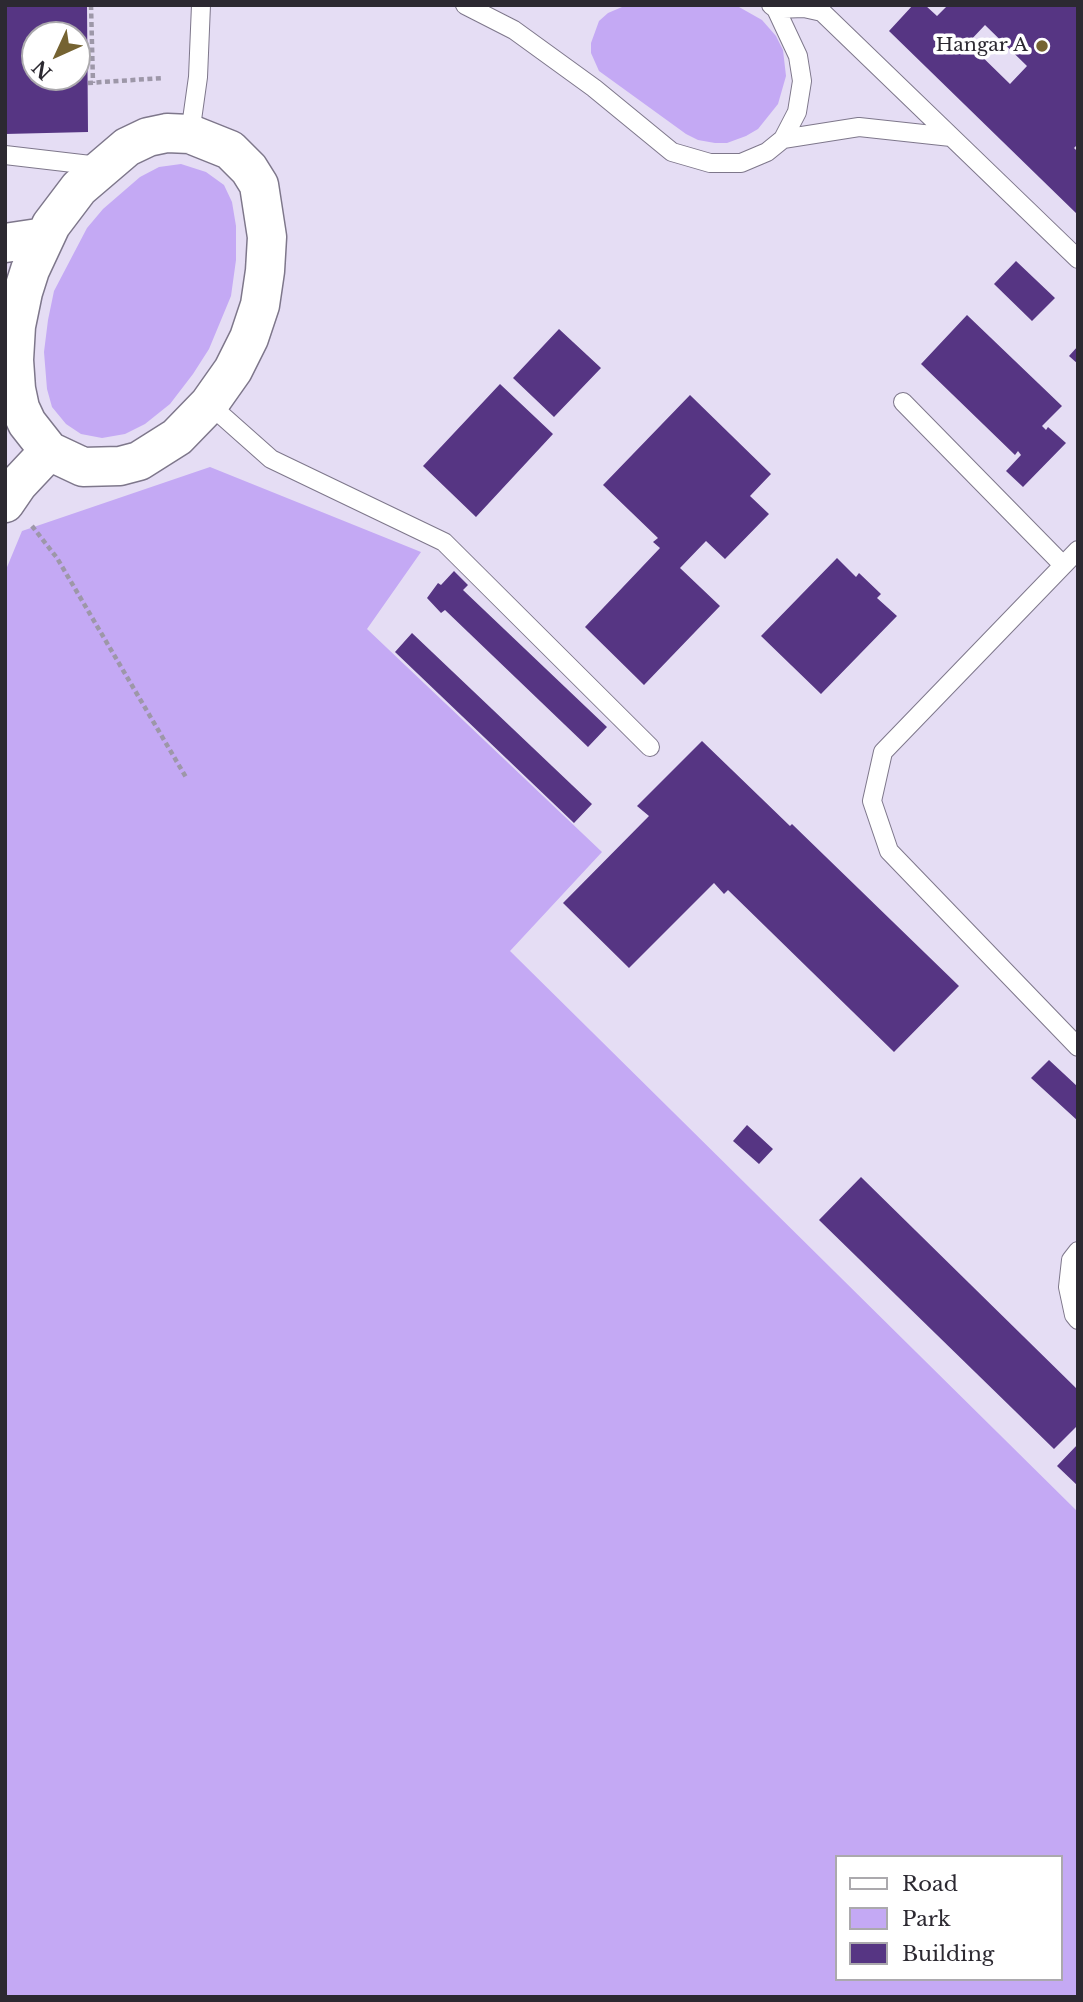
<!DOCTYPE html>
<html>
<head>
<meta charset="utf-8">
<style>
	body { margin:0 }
	#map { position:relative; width:1083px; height:2002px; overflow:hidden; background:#e5ddf4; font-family:"Libre Baskerville",serif }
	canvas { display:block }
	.frame { position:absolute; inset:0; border:7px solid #2c2931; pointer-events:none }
	.legend { position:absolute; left:835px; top:1855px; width:228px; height:126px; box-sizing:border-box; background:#fff; border:2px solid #aba9ad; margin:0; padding:9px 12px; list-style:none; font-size:21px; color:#2c2931 }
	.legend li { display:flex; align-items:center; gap:14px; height:35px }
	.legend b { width:35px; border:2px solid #aba9ad }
	.north { position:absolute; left:21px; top:21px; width:70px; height:70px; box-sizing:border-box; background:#fff; border:2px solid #aba9ad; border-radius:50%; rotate:225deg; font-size:19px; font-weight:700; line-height:28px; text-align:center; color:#2c2931 }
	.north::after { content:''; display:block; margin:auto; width:24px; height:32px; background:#756332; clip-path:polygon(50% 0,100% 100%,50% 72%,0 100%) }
</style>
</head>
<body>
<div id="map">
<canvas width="1083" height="2002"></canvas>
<div class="frame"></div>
<ul class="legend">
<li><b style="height:9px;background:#fff"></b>Road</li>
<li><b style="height:19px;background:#c4a9f4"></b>Park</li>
<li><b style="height:19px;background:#563583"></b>Building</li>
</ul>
<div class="north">N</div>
</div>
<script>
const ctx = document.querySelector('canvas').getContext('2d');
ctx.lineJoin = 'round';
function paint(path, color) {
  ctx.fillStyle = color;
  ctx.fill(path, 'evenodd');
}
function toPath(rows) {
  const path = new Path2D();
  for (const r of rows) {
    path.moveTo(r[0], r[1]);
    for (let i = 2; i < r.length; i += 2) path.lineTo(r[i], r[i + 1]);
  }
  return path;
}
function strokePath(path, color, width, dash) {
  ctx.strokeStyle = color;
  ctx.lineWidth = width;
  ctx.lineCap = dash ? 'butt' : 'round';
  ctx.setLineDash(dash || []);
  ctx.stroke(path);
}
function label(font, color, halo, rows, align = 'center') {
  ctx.font = font + ' "Libre Baskerville",serif';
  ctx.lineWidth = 7;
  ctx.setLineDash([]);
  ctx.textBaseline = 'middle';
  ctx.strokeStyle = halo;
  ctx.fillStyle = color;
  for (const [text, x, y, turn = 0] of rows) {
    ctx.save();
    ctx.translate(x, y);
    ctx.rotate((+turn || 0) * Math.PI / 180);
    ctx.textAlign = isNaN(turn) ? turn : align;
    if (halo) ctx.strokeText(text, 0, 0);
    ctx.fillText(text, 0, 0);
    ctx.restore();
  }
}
paint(toPath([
	[670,5,739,7,762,20,776,36,783,50,786,76,778,104,758,129,746,136,727,143,715,143,698,140,686,134,599,71,591,53,591,43,599,21,608,13,622,7],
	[181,164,206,172,224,185,232,202,236,226,236,260,231,296,209,349,193,374,170,404,145,424,125,434,102,438,81,434,66,424,52,407,47,389,44,352,48,320,54,291,87,228,103,209,140,177,159,167],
	[210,467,421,552,367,629,602,852,510,951,1078,1512,1078,1997,5,1997,5,572,22,531],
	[836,1857,1060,1857,1060,1979,836,1979]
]), '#c4a9f4');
paint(toPath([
	[5,5,87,5,88,132,5,134],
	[35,35,77,35,77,77,35,77],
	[913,5,925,5,937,16,948,5,1078,5,1078,144,1074,148,1078,152,1078,215,889,31],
	[985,25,1027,66,1010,84,968,43],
	[1016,261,1055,298,1032,321,994,284],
	[967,315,1062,406,1042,426,1046,430,1048,427,1066,443,1023,487,1006,471,1021,455,1018,451,1015,455,921,364],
	[559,329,601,368,554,417,513,378],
	[1078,346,1078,364,1069,356],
	[500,384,553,434,476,517,423,466],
	[690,395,771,474,750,496,769,514,725,559,706,541,680,568,720,606,644,685,585,627,660,548,653,542,658,538,603,485],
	[837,558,856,577,859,573,881,594,877,598,897,616,821,694,761,636],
	[454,571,468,585,463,590,607,727,588,747,445,610,441,613,427,598,438,583,441,585],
	[412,633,592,804,574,823,395,652],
	[702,741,790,826,792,824,959,986,894,1052,728,890,724,894,714,883,629,968,563,903,649,816,637,806],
	[1049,1060,1078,1087,1078,1121,1031,1078],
	[747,1125,773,1149,759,1164,733,1141],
	[861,1177,1078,1390,1078,1425,1054,1449,819,1220],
	[1078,1444,1078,1486,1057,1466]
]), '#563583');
const lane = toPath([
	[465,5,514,30,594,88,672,152,710,163,741,163,767,152,783,139,797,112,802,81,798,56,776,9,771,5],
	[776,9,804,8,822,12,1078,259],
	[190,134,198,77,201,5],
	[783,139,859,127,951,137],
	[5,155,99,166],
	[903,402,1063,565],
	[209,404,271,459,444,542,650,747],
	[1078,550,883,752,872,801,889,851,1078,1047],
	[1078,1251,1071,1260,1068,1287,1074,1315,1078,1320]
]);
const secondary = toPath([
	[167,133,190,134,230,150,249,169,259,185,267,237,265,271,260,305,249,338,233,370,209,404,177,437,139,461,120,466,83,467,49,451,27,423,20,408,16,389,14,360,16,326,23,292,30,270,51,225,79,188,127,147,148,137,167,133],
	[5,243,45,237],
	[5,503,18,484,49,451]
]);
strokePath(lane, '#7e778b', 20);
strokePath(secondary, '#7e778b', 41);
strokePath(toPath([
	[91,5,93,83],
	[88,83,163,78],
	[32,526,57,558,187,779]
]), '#9d97a8', 4.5, [5, 3.5]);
strokePath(lane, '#fff', 18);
strokePath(secondary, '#fff', 38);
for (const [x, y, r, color] of [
	[1042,46,7,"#756332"]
]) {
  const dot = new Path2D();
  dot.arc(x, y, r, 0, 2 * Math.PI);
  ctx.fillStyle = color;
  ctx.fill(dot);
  strokePath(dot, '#fff', 2.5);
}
label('19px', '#2c2931', '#fff', [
	["Hangar A",1028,46]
], 'right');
</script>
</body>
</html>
